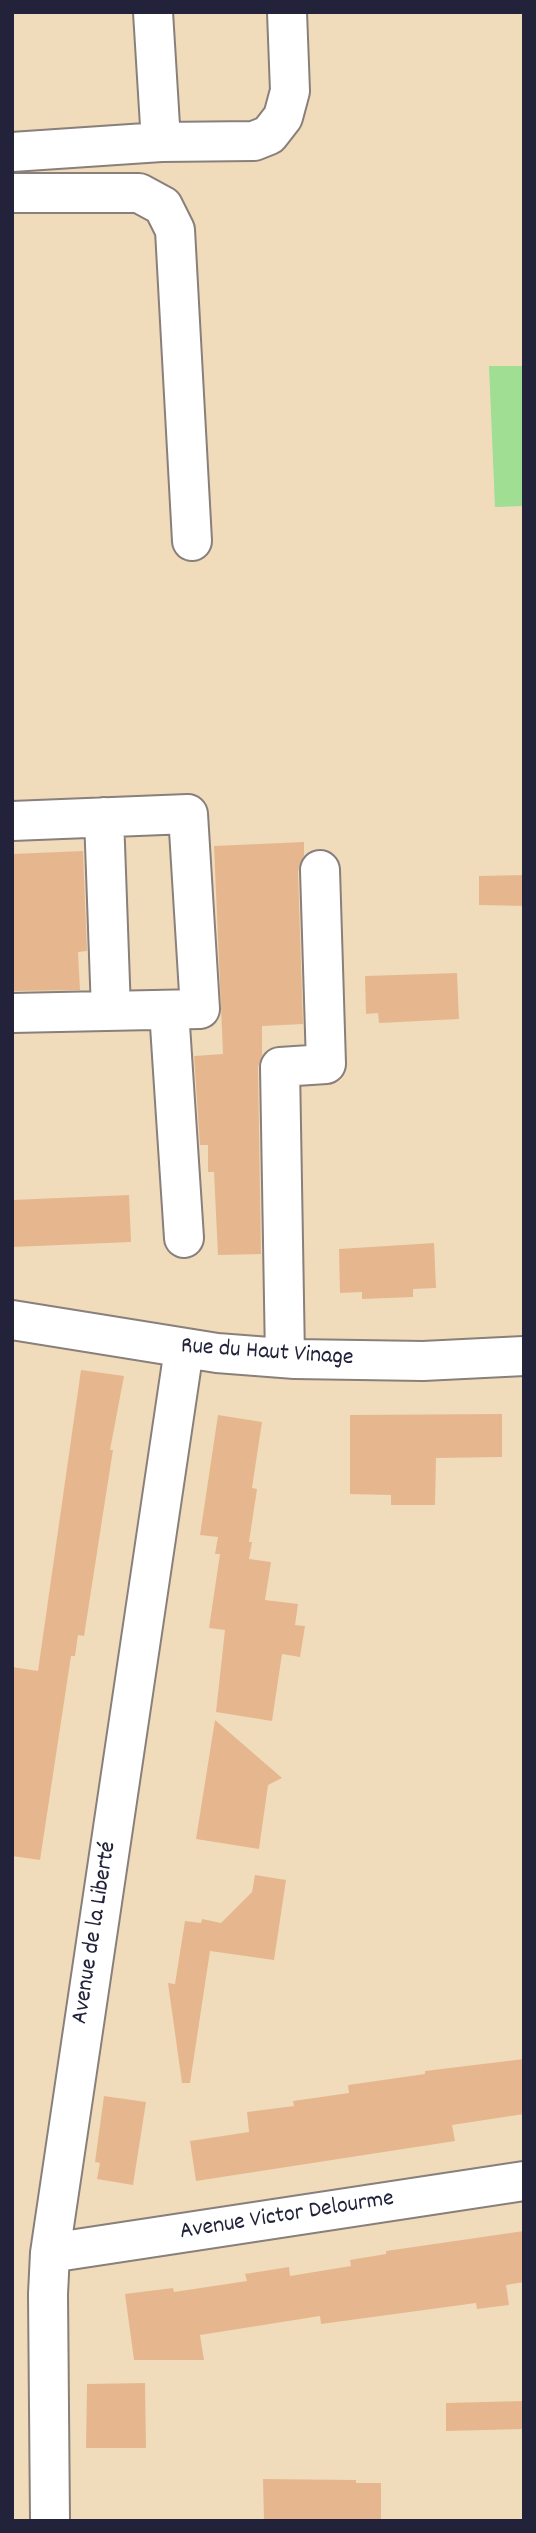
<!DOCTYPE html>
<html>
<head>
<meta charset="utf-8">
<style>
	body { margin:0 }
	#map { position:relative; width:536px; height:2533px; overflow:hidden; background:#f0dcbb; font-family:Dekko,sans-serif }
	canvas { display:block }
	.frame { position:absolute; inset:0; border:14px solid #22223b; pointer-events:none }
</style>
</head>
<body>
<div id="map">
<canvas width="536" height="2533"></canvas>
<div class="frame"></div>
</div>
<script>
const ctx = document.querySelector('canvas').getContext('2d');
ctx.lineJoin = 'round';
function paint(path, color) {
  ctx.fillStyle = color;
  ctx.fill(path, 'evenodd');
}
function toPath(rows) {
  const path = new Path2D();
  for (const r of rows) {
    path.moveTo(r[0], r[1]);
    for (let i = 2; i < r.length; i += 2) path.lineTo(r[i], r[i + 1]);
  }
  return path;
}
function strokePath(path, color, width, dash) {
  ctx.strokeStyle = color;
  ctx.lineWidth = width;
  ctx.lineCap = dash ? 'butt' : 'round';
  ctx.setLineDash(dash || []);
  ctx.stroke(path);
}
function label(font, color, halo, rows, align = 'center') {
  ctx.font = font + ' Dekko,sans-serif';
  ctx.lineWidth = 6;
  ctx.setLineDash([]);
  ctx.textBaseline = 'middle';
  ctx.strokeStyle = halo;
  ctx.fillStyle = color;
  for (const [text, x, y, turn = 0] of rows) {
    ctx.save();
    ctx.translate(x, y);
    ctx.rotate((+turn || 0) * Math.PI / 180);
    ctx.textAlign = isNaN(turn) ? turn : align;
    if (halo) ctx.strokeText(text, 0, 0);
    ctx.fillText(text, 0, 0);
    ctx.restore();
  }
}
paint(toPath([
	[489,366,524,366,524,506,495,507]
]), '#9fde93');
paint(toPath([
	[304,842,304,856,298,871,303,1024,262,1026,262,1055,258,1067,261,1254,218,1255,214,1172,208,1172,208,1145,200,1145,194,1056,223,1054,214,846],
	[83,851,87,951,78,952,80,990,12,991,12,854],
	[524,875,524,906,479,905,479,876],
	[457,973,459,1019,379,1023,378,1013,366,1014,365,976],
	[129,1195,131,1242,12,1247,12,1200],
	[434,1243,436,1288,413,1289,413,1297,388,1298,362,1299,362,1292,340,1293,339,1249],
	[81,1370,124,1376,110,1450,113,1450,107,1488,84,1636,78,1635,75,1656,71,1656,40,1860,12,1856,12,1667,38,1671],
	[502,1414,502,1457,436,1458,435,1505,391,1505,391,1495,350,1494,350,1415],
	[218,1415,262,1422,252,1488,257,1489,249,1542,252,1542,249,1559,271,1562,265,1600,298,1604,295,1625,305,1626,300,1657,282,1654,272,1721,216,1712,225,1630,209,1628,220,1554,215,1554,218,1537,200,1535],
	[215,1720,282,1778,268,1785,259,1849,196,1839],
	[255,1875,286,1880,274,1960,210,1951,190,2083,182,2083,168,1983,175,1984,185,1921,201,1923,202,1919,221,1923,252,1892],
	[524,2059,524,2114,452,2125,455,2141,196,2181,190,2141,249,2132,247,2112,294,2106,293,2101,349,2093,348,2085,425,2074,425,2071],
	[104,2096,146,2102,133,2185,97,2179,100,2163,95,2162],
	[524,2231,524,2282,506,2285,509,2305,477,2309,476,2303,321,2324,320,2316,200,2335,204,2360,134,2360,125,2294,173,2288,174,2292,247,2281,245,2274,289,2267,290,2276,351,2266,350,2260,386,2254,386,2251],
	[145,2383,146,2448,86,2448,87,2384],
	[524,2401,524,2429,446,2431,446,2403],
	[263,2479,356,2480,356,2483,381,2483,381,2521,264,2521]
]), '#e6b78f');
const minor = toPath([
	[153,12,161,142],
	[12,152,161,142,254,141,269,135,283,117,290,91,287,12],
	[12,193,139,193,163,206,175,230,192,541],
	[104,817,111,1011],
	[12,821,188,814,200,1009,12,1013],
	[169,1010,184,1238],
	[12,1320,217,1353,295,1359,423,1361,524,1356],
	[285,1358,280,1067,326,1064,320,870],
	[50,2253,524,2181],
	[50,2521,48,2294,50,2253,184,1349]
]);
strokePath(minor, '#897f7b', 42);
strokePath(minor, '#fff', 38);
label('24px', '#22223b', '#fff', [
	["Rue du Haut Vinage",267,1354,4],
	["Avenue de la Liberté",96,1933,-81],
	["Avenue Victor Delourme",287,2217,-9]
]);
</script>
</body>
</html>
